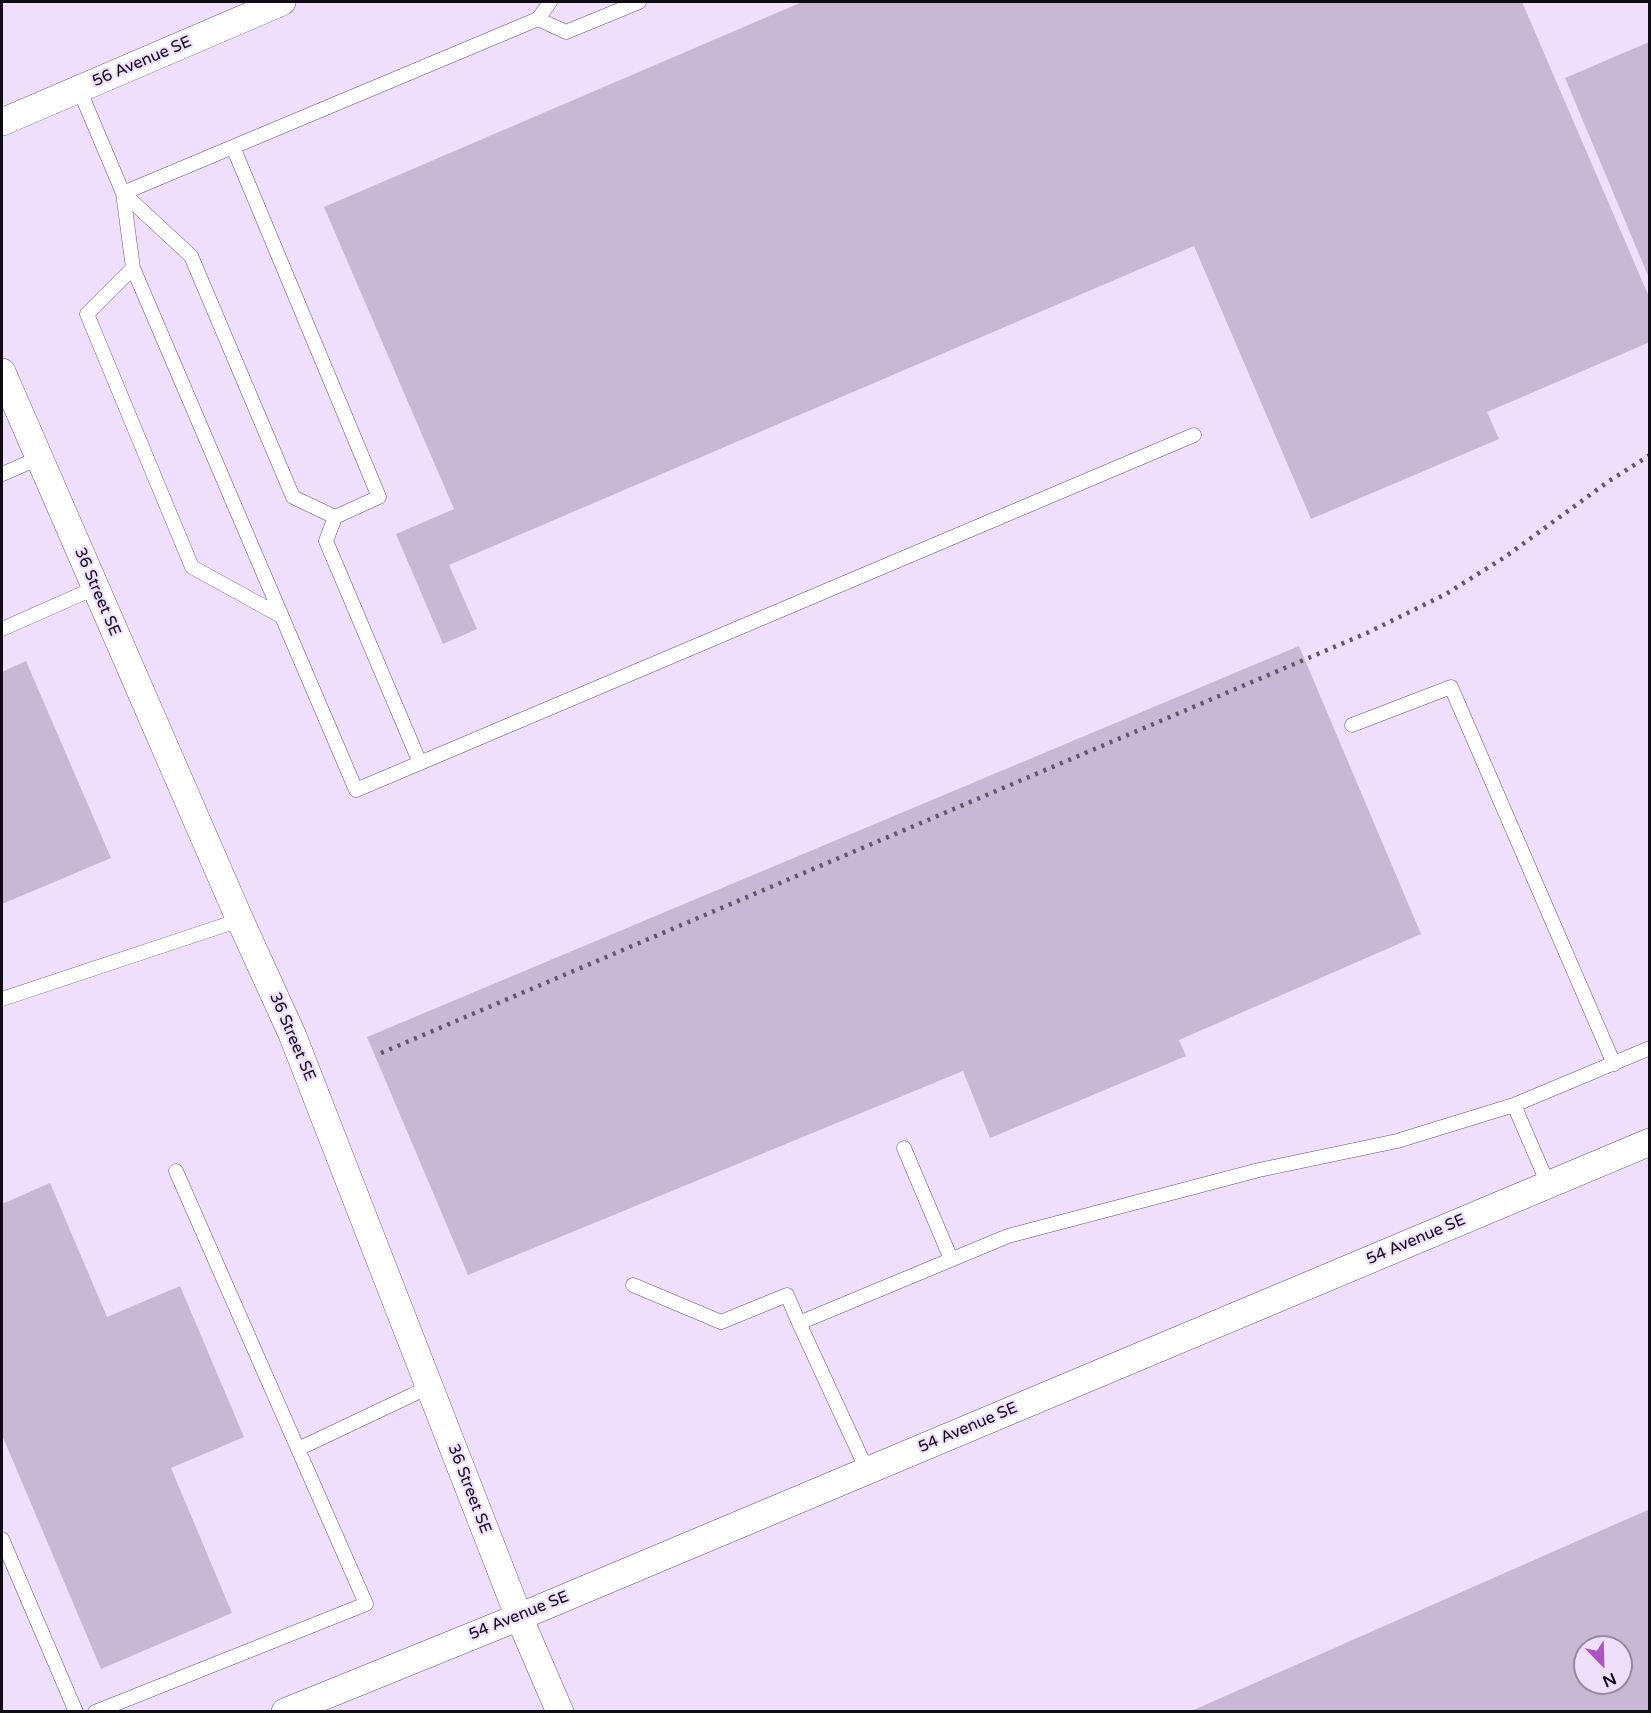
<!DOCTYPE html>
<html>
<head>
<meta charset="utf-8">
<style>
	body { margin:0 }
	#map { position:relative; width:1651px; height:1713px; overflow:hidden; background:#efdefc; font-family:"Varela Round",sans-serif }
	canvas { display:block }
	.frame { position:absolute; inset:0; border:3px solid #100a14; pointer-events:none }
	.north { position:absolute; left:1573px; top:1635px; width:60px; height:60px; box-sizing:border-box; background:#efdefc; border:2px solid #96899f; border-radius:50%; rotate:157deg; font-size:16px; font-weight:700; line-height:24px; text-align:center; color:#100a14 }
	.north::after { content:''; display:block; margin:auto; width:21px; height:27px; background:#ae54c0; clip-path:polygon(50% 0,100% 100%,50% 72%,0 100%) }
</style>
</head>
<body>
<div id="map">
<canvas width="1651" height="1713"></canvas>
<div class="frame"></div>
<div class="north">N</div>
</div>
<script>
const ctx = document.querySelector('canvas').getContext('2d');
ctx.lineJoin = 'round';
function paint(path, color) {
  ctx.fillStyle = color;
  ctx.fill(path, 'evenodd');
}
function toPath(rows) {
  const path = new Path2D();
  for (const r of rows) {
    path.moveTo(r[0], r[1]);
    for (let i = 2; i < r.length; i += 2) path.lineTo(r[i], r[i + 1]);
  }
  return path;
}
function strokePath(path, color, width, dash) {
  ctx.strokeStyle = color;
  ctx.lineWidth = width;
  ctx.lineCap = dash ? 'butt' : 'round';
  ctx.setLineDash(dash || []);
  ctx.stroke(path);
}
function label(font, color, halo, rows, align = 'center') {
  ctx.font = font + ' "Varela Round",sans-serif';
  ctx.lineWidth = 4.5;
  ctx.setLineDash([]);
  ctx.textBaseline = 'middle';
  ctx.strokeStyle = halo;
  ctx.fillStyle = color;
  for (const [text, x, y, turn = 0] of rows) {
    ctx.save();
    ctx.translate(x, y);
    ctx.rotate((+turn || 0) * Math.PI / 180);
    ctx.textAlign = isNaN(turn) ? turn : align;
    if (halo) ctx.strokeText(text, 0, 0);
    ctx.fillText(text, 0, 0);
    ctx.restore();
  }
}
paint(toPath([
	[802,2,1522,2,1650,299,1650,342,1487,412,1499,439,1311,519,1194,246,449,565,477,629,443,644,396,534,454,509,324,207],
	[1649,42,1649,278,1565,78],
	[1299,646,1421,934,1179,1040,1186,1056,990,1138,963,1071,468,1275,367,1037],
	[26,661,111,858,2,904,2,672],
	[50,1183,107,1317,180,1286,244,1437,171,1468,232,1613,101,1669,2,1435,2,1204],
	[1650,1509,1650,1712,1189,1712],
	[1585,1647,1621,1647,1621,1683,1585,1683]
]), '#c9b8d5');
const service = toPath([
	[538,19,566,32,639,2],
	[79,89,123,193,538,19,550,2],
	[123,193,133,268,356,790,1194,435],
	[123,193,191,256,293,497,335,517,379,497,233,147],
	[133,268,87,314,192,567,281,616],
	[2,474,39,458],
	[335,517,326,541,420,763],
	[2,629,95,588],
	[1352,725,1451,687,1614,1064],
	[2,999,240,920],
	[904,1148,951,1259],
	[176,1171,298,1449],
	[1548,1184,1514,1105,1650,1048],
	[633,1285,721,1322,787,1295,799,1323],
	[867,1470,799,1323,1008,1236,1259,1170,1397,1141,1514,1105],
	[2,1539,76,1712],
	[95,1712,366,1604,298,1449,429,1387]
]);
const minor = toPath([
	[2,122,282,2],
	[2,372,240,920,292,1034,519,1617,560,1712],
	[285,1712,519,1617,1650,1142]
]);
strokePath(service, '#64556f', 15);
strokePath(minor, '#64556f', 28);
strokePath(service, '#fff', 14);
strokePath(minor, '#fff', 27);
strokePath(toPath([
	[381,1053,1367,633,1446,594,1505,557,1609,481,1650,455]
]), '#615769', 4.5, [3, 6]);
label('16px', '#100a14', '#efdefc', [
	["56 Avenue SE",142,62,-23],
	["36 Street SE",97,592,67],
	["36 Street SE",292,1037,67],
	["54 Avenue SE",1416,1240,-23],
	["54 Avenue SE",968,1428,-23],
	["36 Street SE",469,1489,69],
	["54 Avenue SE",519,1616,-22]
]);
</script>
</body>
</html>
